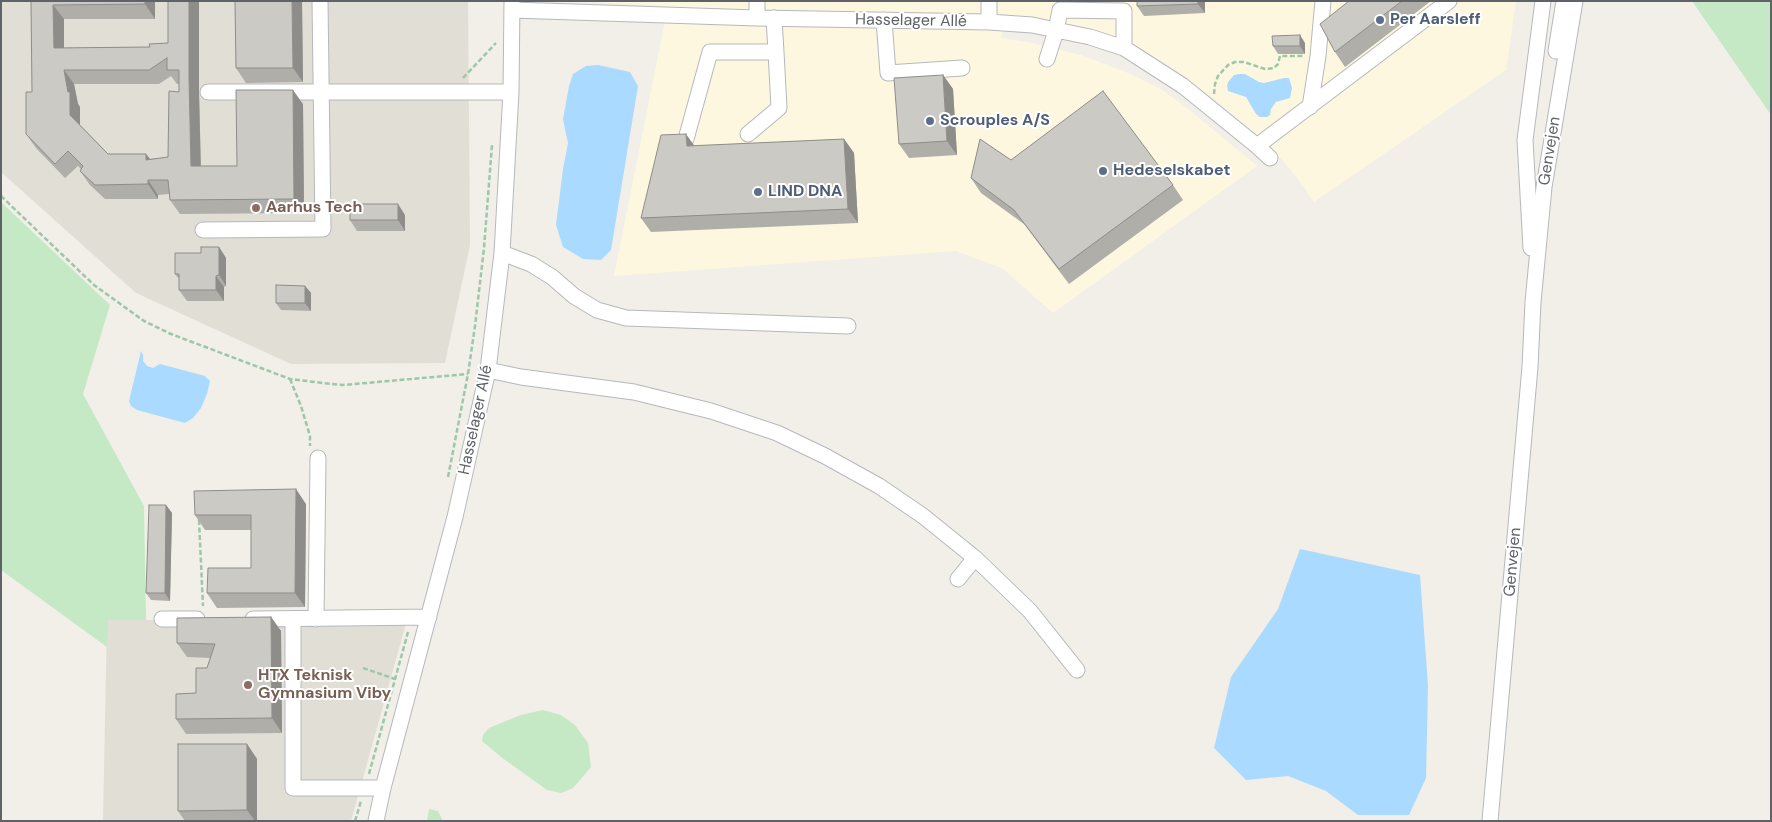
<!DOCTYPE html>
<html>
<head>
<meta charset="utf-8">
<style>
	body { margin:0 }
	#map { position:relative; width:1772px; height:822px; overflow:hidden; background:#f1efe8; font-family:"DM Sans",sans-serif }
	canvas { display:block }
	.frame { position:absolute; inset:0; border:2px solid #5f6368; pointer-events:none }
</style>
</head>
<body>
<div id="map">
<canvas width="1772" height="822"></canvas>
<div class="frame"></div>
</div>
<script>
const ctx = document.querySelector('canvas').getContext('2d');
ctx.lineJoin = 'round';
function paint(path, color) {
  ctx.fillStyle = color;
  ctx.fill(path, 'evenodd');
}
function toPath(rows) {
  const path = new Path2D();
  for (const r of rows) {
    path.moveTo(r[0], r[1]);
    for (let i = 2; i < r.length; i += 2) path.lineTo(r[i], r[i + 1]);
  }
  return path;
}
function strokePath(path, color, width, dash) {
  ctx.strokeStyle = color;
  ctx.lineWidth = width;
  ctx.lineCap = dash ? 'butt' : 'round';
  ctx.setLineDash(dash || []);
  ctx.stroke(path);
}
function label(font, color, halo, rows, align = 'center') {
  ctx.font = font + ' "DM Sans",sans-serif';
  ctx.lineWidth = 4;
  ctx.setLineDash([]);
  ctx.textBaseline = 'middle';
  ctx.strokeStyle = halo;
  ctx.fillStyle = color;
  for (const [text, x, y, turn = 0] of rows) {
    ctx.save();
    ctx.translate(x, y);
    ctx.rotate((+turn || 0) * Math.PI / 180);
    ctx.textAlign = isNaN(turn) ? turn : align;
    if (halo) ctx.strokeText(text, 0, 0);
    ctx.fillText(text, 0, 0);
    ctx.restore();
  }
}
paint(toPath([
	[578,1,1516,1,1506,70,1314,202,1295,175,1272,148,1209,95,1148,55,1110,36,1071,25,1006,15,1001,38,1027,42,1081,55,1133,75,1161,89,1187,108,1257,166,1053,313,1002,268,956,251,614,276,668,6]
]), '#fef7e0');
paint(toPath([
	[1,1,468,1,470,245,445,363,291,364,136,293,1,172],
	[107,620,407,620,351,821,103,821]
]), '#e1ded6');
paint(toPath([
	[1692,1,1771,1,1771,115],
	[1,202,110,305,83,394,144,506,146,620,108,620,107,647,1,570],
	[543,710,561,715,575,725,588,743,591,767,573,788,561,793,547,790,501,757,482,741,483,735,489,728,521,715],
	[429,809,438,811,443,821,427,821]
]), '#c5e8c5');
paint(toPath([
	[598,65,630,72,638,86,611,250,601,260,583,259,563,247,556,225,563,169,568,143,563,119,569,86,573,74,586,66],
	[1239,74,1245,74,1259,82,1264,83,1284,78,1289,78,1292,88,1290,98,1276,102,1271,109,1270,115,1267,117,1260,117,1256,114,1246,97,1228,91,1227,86,1228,82,1234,75],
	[141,351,143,355,143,361,147,366,153,368,160,364,205,376,210,381,207,394,201,408,193,418,185,423,137,410,131,406,129,401],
	[1300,549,1420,575,1428,686,1426,778,1409,815,1358,815,1326,791,1288,776,1246,780,1214,748,1231,677,1278,609]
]), '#aadaff');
const minor = toPath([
	[512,10,757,18,989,22,1032,25,1090,37,1124,48,1183,86,1257,146,1270,158],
	[757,18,757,1],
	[884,20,888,73,962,68],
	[989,22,989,1],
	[1556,51,1564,1],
	[1047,59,1056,31,1060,10,1124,11,1124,48],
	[208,92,511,92],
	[1310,107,1318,56,1323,1],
	[748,134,779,108,776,52],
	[686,139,710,52,776,52,774,18],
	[1257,146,1449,1],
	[203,230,323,229,320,1],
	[1531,248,1525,140,1543,1],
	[502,253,531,264,552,277,574,296,597,310,626,318,848,326],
	[488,370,521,377,634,392,711,411,777,433,825,456,879,486,923,516,975,558,1030,611,1077,670],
	[958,579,975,558],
	[162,619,197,619],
	[253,619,429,617],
	[293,619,293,788,383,788],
	[316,619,318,458],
	[376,821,383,788,455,517,488,370,502,253,511,92,512,1],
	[1490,821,1530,367,1533,302,1544,187,1575,1]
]);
strokePath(minor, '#b5b8bc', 17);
strokePath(toPath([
	[463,78,496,43],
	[1214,94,1215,84,1218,76,1228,65,1235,62,1244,62,1265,69,1274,68,1278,64,1280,56,1304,56],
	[1,196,94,285,144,321,171,334,290,379,323,383,343,385,468,374],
	[290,379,301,406,310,436,310,446],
	[448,477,468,374,475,326,484,248,492,145],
	[199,520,203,606],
	[363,668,395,679],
	[369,774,408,632],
	[355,821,361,801]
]), '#9cc7a9', 2.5, [5, 2.5]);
strokePath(minor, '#fff', 15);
paint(toPath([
	[31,1,155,1,155,19,64,19,64,48,150,47,168,43,168,1,199,1,199,92,201,166,237,166,303,104,304,213,180,214,170,200,169,194,158,195,158,199,105,199,90,185,80,171,81,169,78,166,65,178,36,148,26,134,32,92],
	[171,76,177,84,179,84,179,92,168,157,150,159,146,154,108,154,80,125,80,107,78,104,74,84,159,84],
	[235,1,302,1,303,82,246,83,236,68],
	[1205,1,1205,13,1144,16,1137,6],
	[1349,1,1431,1,1345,67,1335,52],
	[1305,43,1305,54,1278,54,1273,46],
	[943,75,953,89,957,155,909,158,899,144],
	[844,139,854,153,858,223,651,232,641,218,694,146],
	[1011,160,1173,185,1183,200,1069,284,1024,224,981,193,971,178],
	[405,215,405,231,357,231,350,220],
	[219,247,226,258,226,286,224,287,224,301,187,301,179,290,179,279,175,274,201,253],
	[305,286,311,293,311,311,281,310,276,303],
	[306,504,305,607,217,608,207,593,251,568,251,530,205,530,195,515],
	[166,505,172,513,170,601,151,600,146,593],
	[271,617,281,631,282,733,186,734,176,719,196,693,207,668,210,658,187,657,177,643],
	[247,744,257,759,257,821,185,821,178,811]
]), '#afaea9');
paint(toPath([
	[145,1,155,1,155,19,145,4],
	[189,1,199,1,199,92,201,181,191,166,189,78],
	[292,1,302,1,303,82,293,68],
	[1198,1,1205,1,1205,13,1198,4],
	[53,5,64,19,64,62,54,48],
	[1300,35,1305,43,1305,54,1300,46],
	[64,70,74,84,78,104,80,107,80,130,70,115,68,92],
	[943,75,953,89,957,155,947,141],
	[293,90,303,104,304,213,294,199],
	[686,134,696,148,687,146],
	[844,139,854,153,858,223,848,209],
	[146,154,157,168,146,160],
	[148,180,158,195,158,199,148,184],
	[398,204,405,215,405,231,398,220],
	[219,247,226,258,226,286,219,275],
	[216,276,224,287,224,301,216,290],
	[305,286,311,293,311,311,305,303],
	[296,489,306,504,305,607,295,593],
	[166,505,172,513,170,601,165,593],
	[271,617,281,631,282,733,272,718],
	[247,744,257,759,257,821,255,821,247,810]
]), '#8f8d8a');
const building = toPath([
	[31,1,145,1,145,4,53,5,54,48,150,47,149,44,168,43,168,1,189,1,189,78,191,166,237,166,236,90,293,90,294,199,170,200,168,180,148,180,148,184,95,185,80,171,83,166,68,151,55,164,26,134,26,92,32,92,31,1],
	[167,58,167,70,179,70,179,92,169,91,168,157,146,160,146,154,108,154,70,115,70,92,68,92,64,70,149,70,167,58],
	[235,1,292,1,293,68,236,68,235,1],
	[1137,1,1198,1,1198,4,1137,6,1137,1],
	[1349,1,1402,1,1335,52,1320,24,1349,1],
	[1300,35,1300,46,1273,46,1272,36,1300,35],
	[943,75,947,141,899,144,894,78,943,75],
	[1103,91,1173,185,1059,269,1014,210,971,178,980,139,1011,160,1103,91],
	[686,134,687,146,844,139,848,209,641,218,661,135,686,134],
	[350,204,398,204,398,220,350,220,350,204],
	[201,247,219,247,219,275,216,276,216,290,179,290,179,274,175,274,175,253,201,253,201,247],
	[276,285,305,286,305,303,276,303,276,285],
	[296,489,295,593,207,593,208,568,251,568,251,515,195,515,194,491,296,489],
	[149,505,166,505,165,593,146,593,149,505],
	[271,617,272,718,176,719,176,694,196,693,196,668,207,668,215,644,177,643,177,618,271,617],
	[178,744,247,744,247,810,178,811,178,744]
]);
paint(building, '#cccac5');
strokePath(building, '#8f8d8a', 1);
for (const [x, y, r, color] of [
	[1380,20,5,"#5c6f8a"],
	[930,121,5,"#5c6f8a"],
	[1103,171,5,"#5c6f8a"],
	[758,192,5,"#5c6f8a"],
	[256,208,5,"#8d6e63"],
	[248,685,5,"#8d6e63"]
]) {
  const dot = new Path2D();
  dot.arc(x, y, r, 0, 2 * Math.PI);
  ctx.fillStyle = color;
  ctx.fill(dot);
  strokePath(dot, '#fff', 2);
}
label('bold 16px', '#4e5e75', '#fff', [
	["Per Aarsleff",1390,20],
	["Scrouples A/S",940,121],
	["Hedeselskabet",1113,171],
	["LIND DNA",768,192]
], 'left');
label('16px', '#5f6368', '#fff', [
	["Hasselager Allé",911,21,1],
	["Genvejen",1550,151,-81],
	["Hasselager Allé",476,420,-78],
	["Genvejen",1513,562,-85]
]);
label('bold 16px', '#785e54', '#fff', [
	["Aarhus Tech",266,208],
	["HTX Teknisk",258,676],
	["Gymnasium Viby",258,694]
], 'left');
</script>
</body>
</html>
